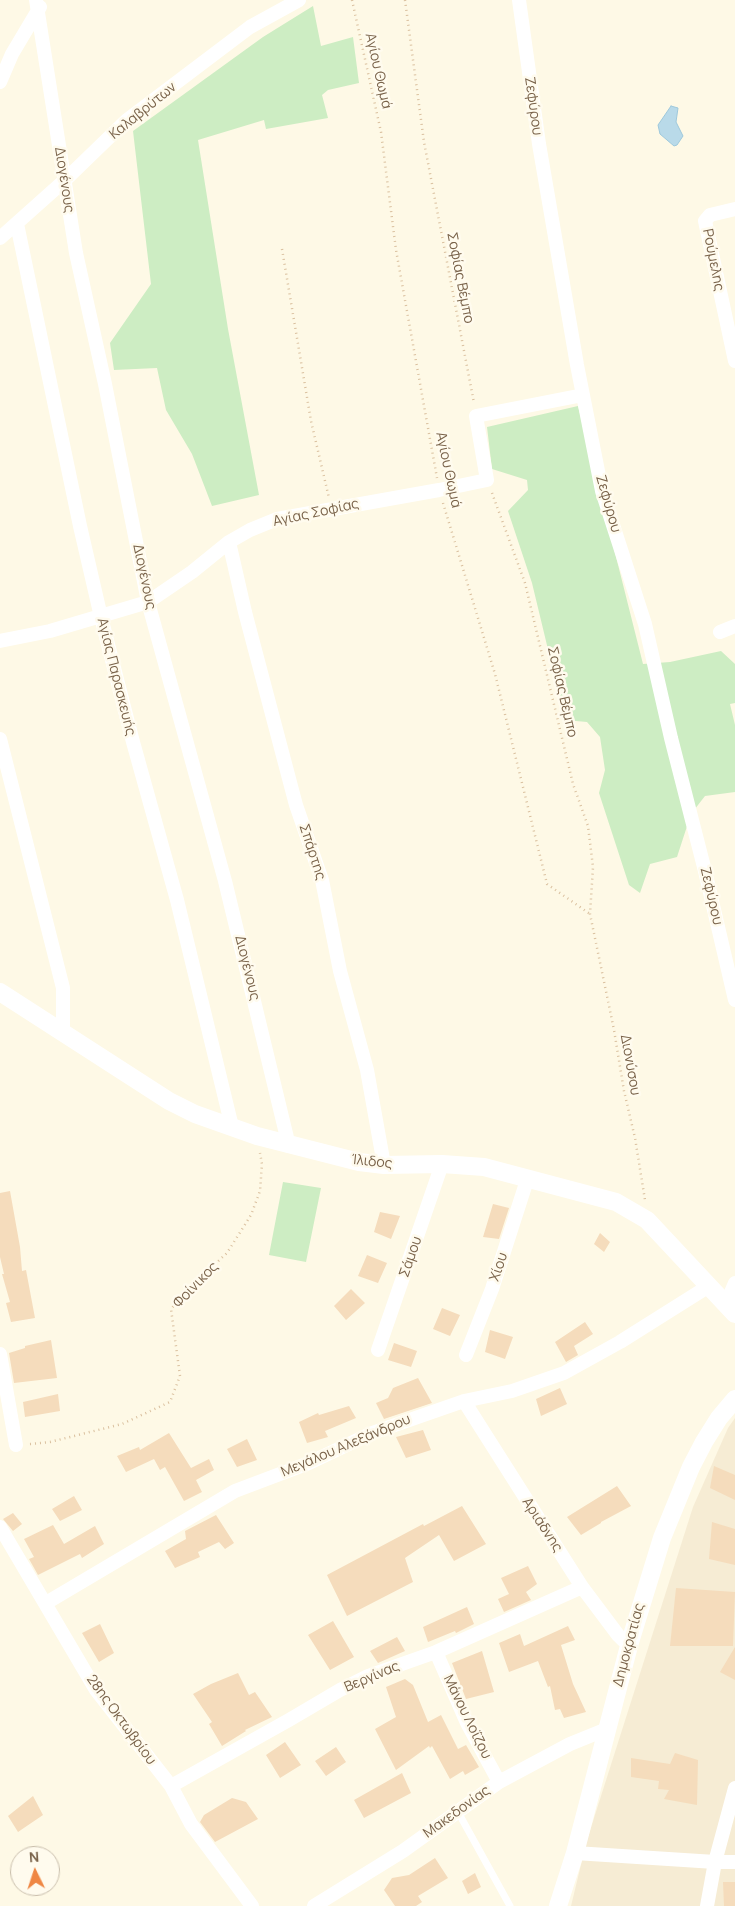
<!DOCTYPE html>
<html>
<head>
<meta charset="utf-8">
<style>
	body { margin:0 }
	#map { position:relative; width:735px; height:1906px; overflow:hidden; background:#fef9e6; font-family:Manrope,sans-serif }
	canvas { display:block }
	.north { position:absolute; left:10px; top:1846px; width:50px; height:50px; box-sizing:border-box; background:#fffbee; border:1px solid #c9beac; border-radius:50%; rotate:356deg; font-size:14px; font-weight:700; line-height:20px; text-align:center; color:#796249 }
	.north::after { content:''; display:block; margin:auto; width:18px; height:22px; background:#ef8744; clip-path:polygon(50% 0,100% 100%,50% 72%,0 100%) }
</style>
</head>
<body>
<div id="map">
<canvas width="735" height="1906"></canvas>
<div class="north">N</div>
</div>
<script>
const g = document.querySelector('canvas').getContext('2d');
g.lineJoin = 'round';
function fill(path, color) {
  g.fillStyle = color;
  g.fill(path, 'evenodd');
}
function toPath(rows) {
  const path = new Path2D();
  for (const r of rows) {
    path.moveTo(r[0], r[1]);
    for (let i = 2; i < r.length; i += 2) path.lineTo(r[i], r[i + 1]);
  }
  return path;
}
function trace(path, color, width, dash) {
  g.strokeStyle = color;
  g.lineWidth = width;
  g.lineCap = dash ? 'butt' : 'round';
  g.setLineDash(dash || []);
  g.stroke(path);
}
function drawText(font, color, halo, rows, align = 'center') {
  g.font = font + ' Manrope,sans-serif';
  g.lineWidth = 5;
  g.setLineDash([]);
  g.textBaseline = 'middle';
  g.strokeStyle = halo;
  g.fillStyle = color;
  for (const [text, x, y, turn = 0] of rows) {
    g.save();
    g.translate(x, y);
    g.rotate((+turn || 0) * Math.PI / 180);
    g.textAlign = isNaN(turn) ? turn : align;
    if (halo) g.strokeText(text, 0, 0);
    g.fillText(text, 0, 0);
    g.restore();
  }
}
fill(toPath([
	[735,1418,735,1906,571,1906,587,1840,693,1507,728,1428]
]), '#f6ecd4');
fill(toPath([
	[313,6,321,46,353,37,359,83,328,90,322,95,328,118,266,129,264,120,198,140,228,329,259,495,212,506,192,454,166,410,157,368,114,370,110,343,151,284,133,131,263,37],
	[578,406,643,664,670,662,721,651,735,664,735,703,730,704,735,725,735,792,705,796,691,814,677,857,650,864,640,893,629,885,599,793,605,770,600,737,587,722,565,720,532,583,508,511,528,490,527,480,492,469,487,427],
	[283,1182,321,1188,306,1262,269,1255]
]), '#cdedc3');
const water = toPath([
	[671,106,678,108,676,122,683,136,677,145,674,146,660,134,658,125,671,106]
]);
fill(water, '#b9dae9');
trace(water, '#9ec8db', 1);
fill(toPath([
	[10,1191,20,1247,22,1271,26,1270,35,1318,11,1322,6,1303,10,1302,2,1274,4,1274,0,1257,0,1193],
	[493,1204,509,1208,499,1239,483,1237],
	[380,1212,400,1216,391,1239,374,1232],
	[600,1233,610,1242,604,1252,594,1244],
	[367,1255,387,1263,378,1283,358,1276],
	[351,1289,365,1303,346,1320,334,1306],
	[442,1308,460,1315,450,1336,433,1329],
	[585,1322,593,1334,574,1346,578,1355,566,1362,555,1342],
	[490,1330,513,1337,505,1359,485,1352],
	[51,1340,57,1378,14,1383,9,1353,25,1348,25,1346],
	[394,1343,417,1351,411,1367,388,1360],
	[418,1378,432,1403,384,1419,376,1403,388,1398,393,1388],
	[560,1388,567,1404,541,1416,536,1399],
	[58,1394,60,1411,25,1417,23,1402],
	[349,1406,356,1418,325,1431,328,1437,307,1443,299,1422,318,1413,319,1415],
	[423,1430,431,1450,406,1458,396,1437],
	[169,1433,191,1468,209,1459,214,1470,196,1480,202,1492,184,1501,165,1467,160,1470,154,1459,126,1472,117,1456,139,1447,140,1450],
	[247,1439,257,1460,237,1467,227,1449],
	[714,1466,735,1475,735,1500,710,1488],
	[617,1486,631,1506,601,1522,601,1523,581,1535,567,1517],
	[74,1496,82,1510,60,1521,52,1509],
	[462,1506,486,1544,454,1561,439,1535,405,1558,413,1582,347,1616,327,1575,423,1524,424,1526],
	[13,1513,22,1524,13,1531,3,1519],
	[216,1515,234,1543,225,1549,219,1542,198,1552,200,1557,175,1568,165,1551,186,1539,185,1531],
	[712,1522,735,1529,735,1565,709,1559],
	[53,1525,64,1544,95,1526,104,1544,82,1558,80,1554,38,1575,29,1559,34,1557,24,1539],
	[528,1566,537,1584,526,1592,531,1600,504,1612,498,1599,509,1594,501,1578],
	[676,1588,735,1592,733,1646,670,1646],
	[467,1607,474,1624,456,1633,455,1631,428,1642,423,1627],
	[333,1621,354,1657,330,1670,308,1635],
	[100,1624,114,1653,99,1662,82,1633],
	[568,1626,575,1640,561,1645,573,1684,586,1712,564,1718,560,1709,555,1710,550,1686,548,1687,538,1661,509,1672,499,1643,520,1634,524,1646],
	[397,1637,405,1651,378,1663,370,1651],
	[735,1647,735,1680,720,1672],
	[482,1651,494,1692,466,1699,452,1663],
	[238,1673,249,1695,255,1692,272,1717,245,1730,246,1731,222,1746,209,1724,212,1722,193,1694,211,1684],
	[405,1679,413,1685,428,1722,441,1715,458,1749,466,1745,479,1767,465,1775,463,1771,450,1779,432,1746,430,1748,429,1746,396,1770,375,1729,396,1717,386,1687],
	[285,1742,301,1765,280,1778,266,1755],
	[336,1747,346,1762,326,1776,315,1761],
	[675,1753,698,1760,697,1805,664,1799,669,1790,658,1789,659,1781,631,1777,631,1758,670,1764],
	[402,1773,411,1793,364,1818,354,1800],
	[33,1796,43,1815,18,1832,8,1816],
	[232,1798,246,1802,258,1819,215,1842,200,1822,204,1815],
	[435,1858,448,1878,418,1896,422,1902,416,1906,395,1906,384,1890,392,1878,409,1875],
	[475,1873,481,1887,468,1894,462,1881],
	[723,1882,735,1882,735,1906,724,1906]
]), '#f5dcbc');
trace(toPath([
	[352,0,381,132,396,250,437,478],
	[405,0,424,142,474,403],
	[282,249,311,421,329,498],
	[492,493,525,583,573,784,588,826,593,867,590,914,614,1030,624,1091,635,1138,645,1200],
	[443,503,495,674,547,884,590,914],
	[30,1444,50,1442,122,1424,170,1402,180,1376,171,1309,186,1291,227,1253,251,1215,260,1191,262,1164,260,1153]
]), '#dac09f', 2.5, [1, 4]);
trace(toPath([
	[458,1812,510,1906]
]), '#fff', 7);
trace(toPath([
	[36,0,76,253,105,384,148,602,225,881,289,1146],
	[519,0,539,144,577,365,602,491,645,624,671,738,705,871,735,1000],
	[0,82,12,54,40,7],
	[735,209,710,215,705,221,735,361],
	[17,224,80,526,101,617,133,742,177,900,232,1127],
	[0,238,64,181,127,120,250,27,299,0],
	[229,542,245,612,296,805,322,880,340,971,367,1070,384,1165],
	[720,632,735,626],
	[0,641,50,631,148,602,192,572,229,542,250,530,277,519,439,490,487,480,476,416,583,395],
	[0,739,63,988,63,1033],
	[726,1304,735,1283],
	[378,1350,442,1164],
	[0,1354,16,1445],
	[466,1355,492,1289,528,1177],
	[464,1401,582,1587,618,1635,623,1640,630,1642],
	[0,1527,96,1690,171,1786,191,1824,252,1906],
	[46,1603,235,1491,309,1463,372,1433,464,1401,512,1391,564,1373,620,1342,709,1286],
	[436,1652,467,1723,499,1782],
	[171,1786,289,1720,340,1690,368,1676,436,1652,582,1587],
	[575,1853,715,1862,735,1862],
	[314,1906,403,1851,499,1782,570,1744,607,1729],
	[707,1906,715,1862,735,1788]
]), '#fff', 14);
trace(toPath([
	[0,992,169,1101,195,1114,257,1136,359,1162,384,1165,442,1164,484,1167,616,1202,647,1220,735,1314],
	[558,1906,575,1853,630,1642,662,1538,691,1467,704,1442,719,1418,735,1399]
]), '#fff', 18);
drawText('14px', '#796249', '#fffbee', [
	["Αγίου Θωμά",378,71,77],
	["Ζεφύρου",533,106,82],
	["Καλαβρύτων",143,111,-39],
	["Διογένους",64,180,81],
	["Ρούμελης",713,260,79],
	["Σοφίας Βέμπο",460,278,79],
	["Αγίου Θωμά",448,470,78],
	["Ζεφύρου",608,504,74],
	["Αγίας Σοφίας",316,513,-12],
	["Διογένους",144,577,78],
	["Αγίας Παρασκευής",116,677,76],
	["Σοφίας Βέμπο",562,692,77],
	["Σπάρτης",312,852,72],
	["Ζεφύρου",711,896,77],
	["Διογένους",247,968,76],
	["Διονύσου",630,1065,80],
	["Ίλιδος",372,1162,6],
	["Σάμου",411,1257,-71],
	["Χίου",499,1267,-71],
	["Φοίνικος",196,1285,-46],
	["Μεγάλου Αλεξάνδρου",346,1446,-23],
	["Αριάδνης",542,1525,57],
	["Δημοκρατίας",629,1645,-75],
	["Βεργίνας",372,1677,-23],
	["Μάνου Λοΐζου",467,1717,64],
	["28ης Οκτωβρίου",121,1720,54],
	["Μακεδονίας",457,1812,-36]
]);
</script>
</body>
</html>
